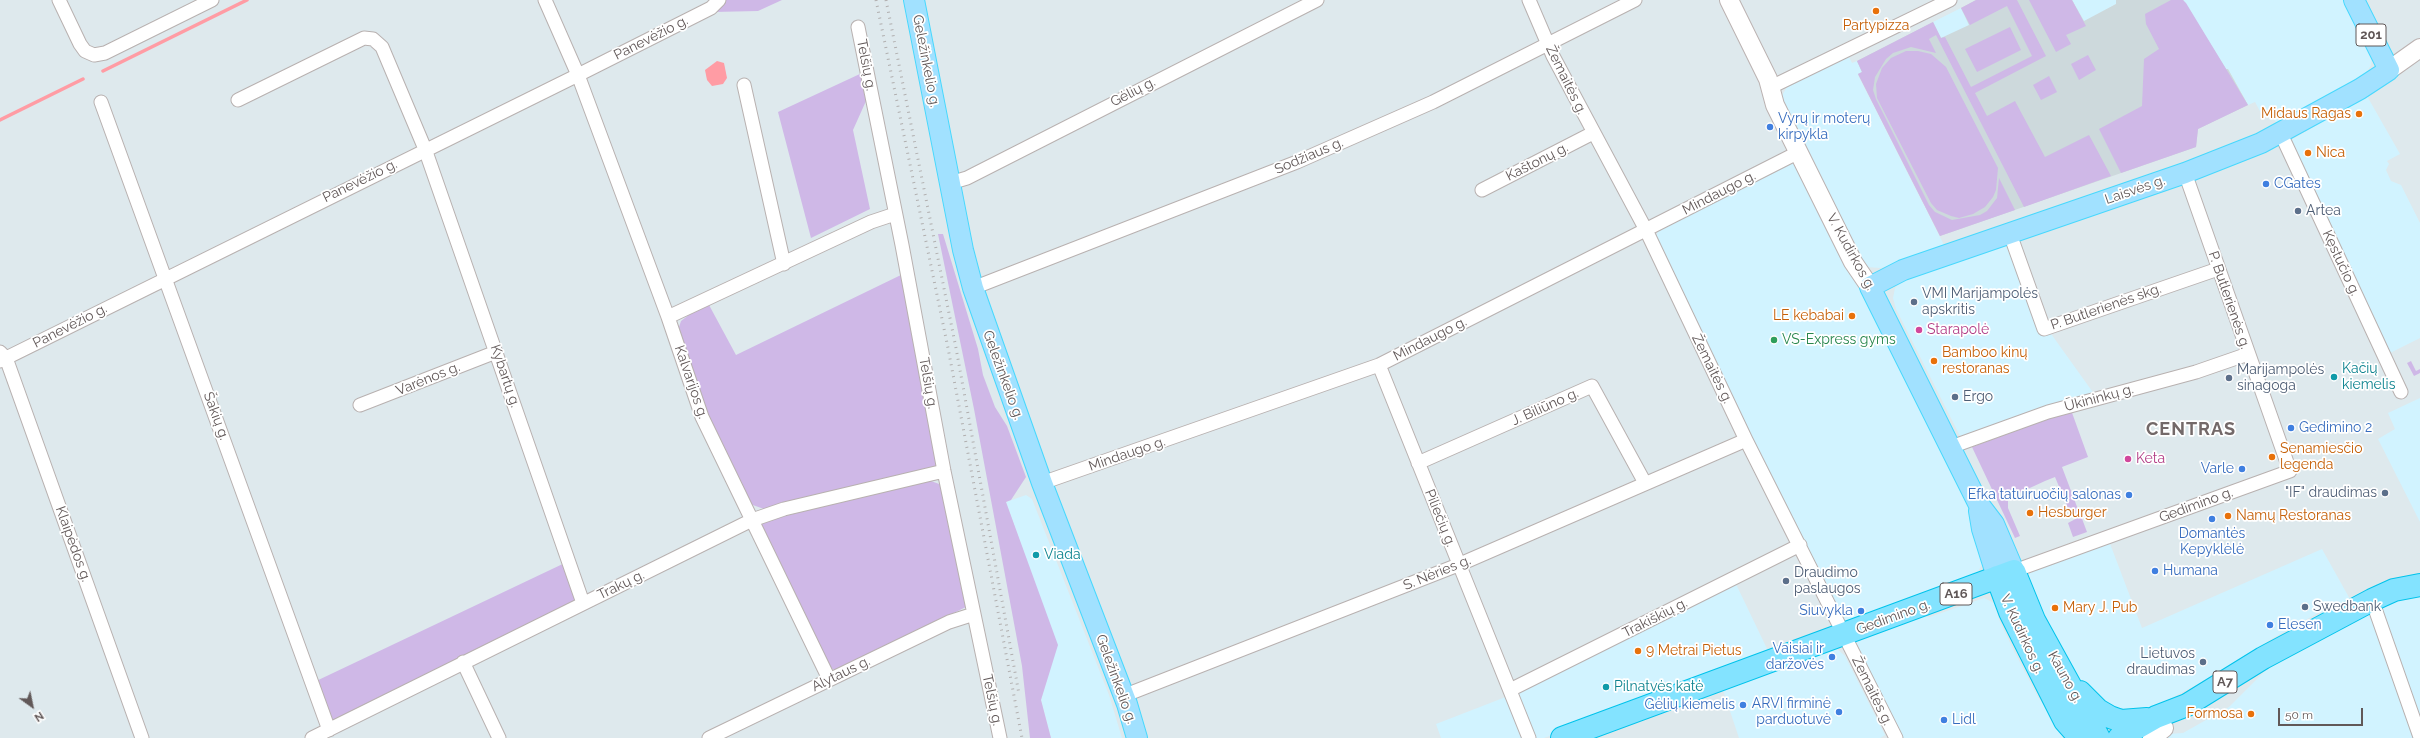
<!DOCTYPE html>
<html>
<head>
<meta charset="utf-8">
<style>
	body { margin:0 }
	#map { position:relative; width:2420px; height:738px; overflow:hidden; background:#dee9ed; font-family:Raleway,sans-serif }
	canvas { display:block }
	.north { position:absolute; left:12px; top:686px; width:40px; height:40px; -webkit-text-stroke:3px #fff; paint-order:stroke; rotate:147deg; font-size:11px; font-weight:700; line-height:16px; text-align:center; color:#615858 }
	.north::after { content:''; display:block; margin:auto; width:14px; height:18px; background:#615858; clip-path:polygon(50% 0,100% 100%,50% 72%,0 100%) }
	.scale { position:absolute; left:2278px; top:708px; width:85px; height:18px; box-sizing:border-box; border:2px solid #615858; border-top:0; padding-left:5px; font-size:12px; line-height:14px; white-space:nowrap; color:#615858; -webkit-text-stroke:3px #fff; paint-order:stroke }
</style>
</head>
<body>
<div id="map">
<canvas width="2420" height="738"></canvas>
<div class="north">N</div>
<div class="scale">50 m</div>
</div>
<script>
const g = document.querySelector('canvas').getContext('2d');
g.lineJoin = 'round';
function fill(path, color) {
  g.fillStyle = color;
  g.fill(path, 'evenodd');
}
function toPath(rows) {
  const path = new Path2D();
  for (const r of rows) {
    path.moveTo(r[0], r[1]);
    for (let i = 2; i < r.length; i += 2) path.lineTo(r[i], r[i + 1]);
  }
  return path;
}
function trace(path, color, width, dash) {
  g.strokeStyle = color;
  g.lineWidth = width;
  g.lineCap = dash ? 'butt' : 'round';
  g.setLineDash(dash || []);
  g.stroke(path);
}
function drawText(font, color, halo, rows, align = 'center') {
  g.font = font + ' Raleway,sans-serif';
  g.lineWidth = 3.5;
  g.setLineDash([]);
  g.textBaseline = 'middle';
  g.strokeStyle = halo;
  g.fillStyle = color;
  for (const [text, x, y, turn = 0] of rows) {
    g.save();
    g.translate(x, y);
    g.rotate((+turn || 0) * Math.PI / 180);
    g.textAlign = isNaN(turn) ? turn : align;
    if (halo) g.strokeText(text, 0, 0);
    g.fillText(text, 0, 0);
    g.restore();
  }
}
fill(toPath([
	[2072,0,2116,0,2116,4,2084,22],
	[2183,0,2348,0,2373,52,2371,65,2364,77,2277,124,2269,111,2261,113,2255,102,2248,105,2228,69,2226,70],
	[1961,8,1970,25,1941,39,1933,22],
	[1849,57,1852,63,1857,61,1862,72,1858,75,1945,247,1881,268,1866,267,1858,258,1780,99,1787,87],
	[2367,96,2400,154,2387,161,2389,164,2386,170,2391,181,2401,185,2420,223,2420,338,2384,356,2286,143],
	[1795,161,1929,426,1972,515,1984,560,1977,574,1849,624,1843,621,1803,541,1721,375,1656,238,1658,231],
	[2014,239,2049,331,2097,398,1962,440,1896,309,1893,298,1895,288,1906,277],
	[2420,398,2420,522,2378,439,2395,429,2388,413],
	[1026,495,1032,499,1109,695,1122,738,1051,738,1041,700,1057,645,1006,502],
	[2109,541,2142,628,2322,549,2351,601,2329,612,2318,613,2268,641,2259,650,2207,679,2136,717,2126,717,2080,686,2021,573],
	[1735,582,1771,657,1544,738,1441,738,1436,724,1516,693],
	[2420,595,2420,738,2162,738,2168,734,2183,733,2229,707,2274,662,2385,605],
	[1984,598,1994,603,2000,622,2014,651,2038,697,2051,715,2064,738,1902,738,1856,642,1860,637,1919,617,1930,617],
	[1836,648,1845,656,1885,735,1880,738,1739,738,1722,687]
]), '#d1f3ff');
fill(toPath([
	[1976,0,2072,0,2084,21,2116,4,2116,0,2183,0,2226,69,2228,69,2248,105,2198,129,2196,147,1940,236,1858,74,1862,72,1857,61,1933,22,1941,38,1969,25,1961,8]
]), '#cdd9dc');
fill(toPath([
	[724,0,782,0,758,11,713,12],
	[1976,0,2017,0,2046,56,1975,93,1987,116,2015,101,2045,157,2089,135,2111,176,2024,207,1936,35,1929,39,1936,53,1911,47,1893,53,1886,59,1875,77,1873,90,1876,99,1929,205,1935,212,1952,220,1980,215,1987,211,1997,198,1999,178,2015,210,1940,236,1858,74,1862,72,1857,61,1933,22,1941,38,1945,37,1971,87,2032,56,2007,6,1970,25,1961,8],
	[2029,0,2072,0,2086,26,2066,35,2071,44,2056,52],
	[2171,0,2183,0,2186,3,2248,105,2198,129,2196,147,2121,173,2099,129,2142,106,2144,59,2159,49,2146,24,2145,14],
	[2010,27,2021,50,1977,72,1965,49],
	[1906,51,1918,51,1931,54,1946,67,1998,168,1996,190,1993,197,1985,207,1973,214,1959,218,1951,216,1937,210,1931,203,1877,98,1876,84,1882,68,1891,58],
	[2088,55,2096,70,2079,80,2071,64],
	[862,73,866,101,853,130,870,209,811,238,778,112],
	[2049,76,2057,92,2041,100,2033,85],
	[938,234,943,234,978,349,983,375,995,407,1007,426,1026,477,1011,500,1006,502,1058,645,1041,700,1051,738,1030,738,1022,666,974,409],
	[903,274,937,465,934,468,764,509,750,504,707,418,678,330,681,321,690,314,709,305,736,355],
	[2411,361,2416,371,2420,369,2420,373,2414,376,2407,363],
	[2071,410,2088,457,2062,467,2079,512,2071,515,2055,477,2045,481,2008,498,2008,508,2020,536,2015,538,1972,447],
	[928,480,942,485,968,606,841,668,835,670,830,668,762,527,761,522],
	[2081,516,2087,532,2073,537,2068,523],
	[569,561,583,603,329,730,312,683]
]), '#cfb8e7');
fill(toPath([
	[717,61,724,63,727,78,723,84,712,86,707,80,705,70]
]), '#ff9ca4');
trace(toPath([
	[103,71,247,0],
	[0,120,83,79]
]), '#ff9ca4', 3.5);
const street = toPath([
	[59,0,80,44,85,51,94,55,105,53,212,0],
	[545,0,578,75,668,317,702,417,829,679],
	[1529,0,1553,56,1646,230,1746,440,1896,738],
	[858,27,902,245,944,471,1000,738],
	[744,85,784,264],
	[1771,87,1950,0],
	[238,100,364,38,373,39,382,47,425,149,583,603],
	[101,102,329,730],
	[2281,134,2401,392],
	[950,183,967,178,1317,0],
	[1482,190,1593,133],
	[2010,234,2044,329,2218,269],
	[973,288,1297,162,1433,102,1635,0],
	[668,317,871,222,895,214],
	[0,352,6,358,142,738],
	[0,361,578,75,711,8,719,0],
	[1379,365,1529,738],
	[360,405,496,352],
	[1951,447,2048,412,2196,372,2248,354],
	[1418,463,1592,386,1645,483],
	[1042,483,1379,365,1799,152],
	[2014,571,2290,471,2185,173],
	[2372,600,2420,737],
	[463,662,499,738],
	[1510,690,1800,545],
	[1123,696,1458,565,1746,440],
	[312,738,752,520,784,509,944,471],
	[709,738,949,622,974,614]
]);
const secondary = toPath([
	[1729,0,1768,79,1775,105,1853,262,1870,287],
	[2389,70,2420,48],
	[2152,738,2164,728]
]);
const primary = toPath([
	[914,0,963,250,973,288,1042,483,1127,704,1137,738],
	[1979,511,1982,529,1997,577],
	[2014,571,1994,524,1978,503,1870,287,1903,270,2185,173,2261,143,2360,89,2389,70,2354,0]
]);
const highway = toPath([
	[1997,577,2010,612,2065,721,2080,738],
	[2080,692,2098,710,2110,717,2121,721,2147,719],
	[1562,738,2014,571,2034,620,2099,738],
	[2119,738,2156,717,2187,705,2263,658,2372,600,2394,590,2420,585]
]);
trace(street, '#b8b1b0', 15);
trace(secondary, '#bbb2b1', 20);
trace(primary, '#47d8fd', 22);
trace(highway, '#00c3eb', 24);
trace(street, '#fff', 13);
trace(secondary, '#fff', 18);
trace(primary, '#a1e1ff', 20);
trace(highway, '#83e3ff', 22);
trace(toPath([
	[876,0,948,348,1022,738],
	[886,0,956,348,1019,694]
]), '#b1afaf', 3, [1, 5]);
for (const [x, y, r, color] of [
	[1876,11,4,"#e8710a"],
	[2359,114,4,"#e8710a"],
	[1770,127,4,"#3f7fe0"],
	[2308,153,4,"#e8710a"],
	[2266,184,4,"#3f7fe0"],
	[2298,211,4,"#5c6f8a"],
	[1914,302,4,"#5c6f8a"],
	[1852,316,4,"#e8710a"],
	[1919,330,4,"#d1479c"],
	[1774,340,4,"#2e9e5b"],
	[1934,361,4,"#e8710a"],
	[2334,377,4,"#0f9aa8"],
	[2229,378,4,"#5c6f8a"],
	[1955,397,4,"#5c6f8a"],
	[2291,428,4,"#3f7fe0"],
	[2272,457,4,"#e8710a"],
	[2128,459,4,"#d1479c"],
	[2242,469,4,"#3f7fe0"],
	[2385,493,4,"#5c6f8a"],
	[2129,495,4,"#3f7fe0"],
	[2030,513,4,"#e8710a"],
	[2228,516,4,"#e8710a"],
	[2212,519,4,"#3f7fe0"],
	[1036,555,4,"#0f9aa8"],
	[2155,571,4,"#3f7fe0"],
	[1786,581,4,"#5c6f8a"],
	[2305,607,4,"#5c6f8a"],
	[2055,608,4,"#e8710a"],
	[1861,611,4,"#3f7fe0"],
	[2270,625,4,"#3f7fe0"],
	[1638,651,4,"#e8710a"],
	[1832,657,4,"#3f7fe0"],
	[2203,662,4,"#5c6f8a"],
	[1606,687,4,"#0f9aa8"],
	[1743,705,4,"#3f7fe0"],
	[1839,712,4,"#3f7fe0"],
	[2251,714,4,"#e8710a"],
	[1944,720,4,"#3f7fe0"]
]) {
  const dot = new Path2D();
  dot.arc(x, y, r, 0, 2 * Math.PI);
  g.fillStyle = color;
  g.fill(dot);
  trace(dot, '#fff', 1.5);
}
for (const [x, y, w] of [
	[2371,35,30],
	[1956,594,32],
	[2225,682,24]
]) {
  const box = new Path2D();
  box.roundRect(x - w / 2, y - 11, w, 22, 3);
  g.fillStyle = '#fff';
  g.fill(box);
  trace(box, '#615858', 1);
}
drawText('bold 13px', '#615858', null, [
	["201",2371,35],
	["A16",1956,594],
	["A7",2225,682]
]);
drawText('14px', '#c56008', '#fff', [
	["Partypizza",1876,26,"center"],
	["Midaus Ragas",2351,114,"right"],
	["Nica",2316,153],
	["LE kebabai",1844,316,"right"],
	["Bamboo kinų",1942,353],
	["restoranas",1942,369],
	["Senamiesčio",2280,449],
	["legenda",2280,465],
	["Hesburger",2038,513],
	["Namų Restoranas",2236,516],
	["Mary J. Pub",2063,608],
	["9 Metrai Pietus",1646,651],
	["Formosa",2243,714,"right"]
], 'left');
drawText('14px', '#615858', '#fff', [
	["Panevėžio g.",651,38,-27],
	["Geležinkelio g.",926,61,79],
	["Telšių g.",866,65,79],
	["Žemaitės g.",1566,80,64],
	["Gėlių g.",1133,92,-27],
	["Sodžiaus g.",1309,156,-23],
	["Kaštonų g.",1537,162,-27],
	["Panevėžio g.",360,181,-26],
	["Laisvės g.",2135,190,-19],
	["Mindaugo g.",1719,193,-27],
	["V. Kudirkos g.",1851,252,61],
	["Kęstučio g.",2341,263,65],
	["P. Butlerienės g.",2229,300,71],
	["P. Butlerienės skg.",2106,307,-19],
	["Panevėžio g.",70,326,-27],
	["Mindaugo g.",1430,339,-27],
	["Žemaitės g.",1712,369,64],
	["Geležinkelio g.",1003,375,70],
	["Kybartų g.",505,376,71],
	["Varėnos g.",428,379,-22],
	["Kalvarijos g.",691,382,71],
	["Telšių g.",928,383,80],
	["Ūkininkų g.",2099,398,-15],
	["J. Biliūno g.",1545,407,-24],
	["Šakių g.",216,416,70],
	["Mindaugo g.",1127,454,-19],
	["Gedimino g.",2196,505,-20],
	["Piliečių g.",1440,518,68],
	["Klaipėdos g.",73,544,70],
	["S. Nėries g.",1437,573,-22],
	["Trakų g.",621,585,-26],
	["Gedimino g.",1893,617,-20],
	["Trakiškių g.",1655,618,-27],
	["V. Kudirkos g.",2022,634,65],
	["Alytaus g.",841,674,-26],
	["Kauno g.",2065,677,61],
	["Geležinkelio g.",1116,679,70],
	["Žemaitės g.",1872,691,64],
	["Telšių g.",992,700,78]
]);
drawText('14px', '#366cbe', '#fff', [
	["Vyrų ir moterų",1778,119],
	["kirpykla",1778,135],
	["CGates",2274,184],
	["Gedimino 2",2299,428],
	["Varle",2234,469,"right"],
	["Efka tatuiruočių salonas",2121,495,"right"],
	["Domantės",2212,534,"center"],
	["Kepyklėlė",2212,550,"center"],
	["Humana",2163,571],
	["Siuvykla",1853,611,"right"],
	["Elesen",2278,625],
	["Vaisiai ir",1824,649,"right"],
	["daržovės",1824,665,"right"],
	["ARVI firminė",1831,704,"right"],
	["parduotuvė",1831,720,"right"],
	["Gėlių kiemelis",1735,705,"right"],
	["Lidl",1952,720]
], 'left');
drawText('14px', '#4e5e75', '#fff', [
	["Artea",2306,211],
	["VMI Marijampolės",1922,294],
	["apskritis",1922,310],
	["Marijampolės",2237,370],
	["sinagoga",2237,386],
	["Ergo",1963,397],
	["\"IF\" draudimas",2377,493,"right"],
	["Draudimo",1794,573],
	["paslaugos",1794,589],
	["Swedbank",2313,607],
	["Lietuvos",2195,654,"right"],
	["draudimas",2195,670,"right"]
], 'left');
drawText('14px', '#b23c85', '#fff', [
	["Starapolė",1927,330],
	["Keta",2136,459]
], 'left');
drawText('14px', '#27864d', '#fff', [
	["VS-Express gyms",1782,340]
], 'left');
drawText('14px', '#0d838f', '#fff', [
	["Kačių",2342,369],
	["kiemelis",2342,385],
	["Viada",1044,555],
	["Pilnatvės katė",1614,687]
], 'left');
g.letterSpacing = '1px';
drawText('bold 18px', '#736969', '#fff', [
	["CENTRAS",2191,430]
]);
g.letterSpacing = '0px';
</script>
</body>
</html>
